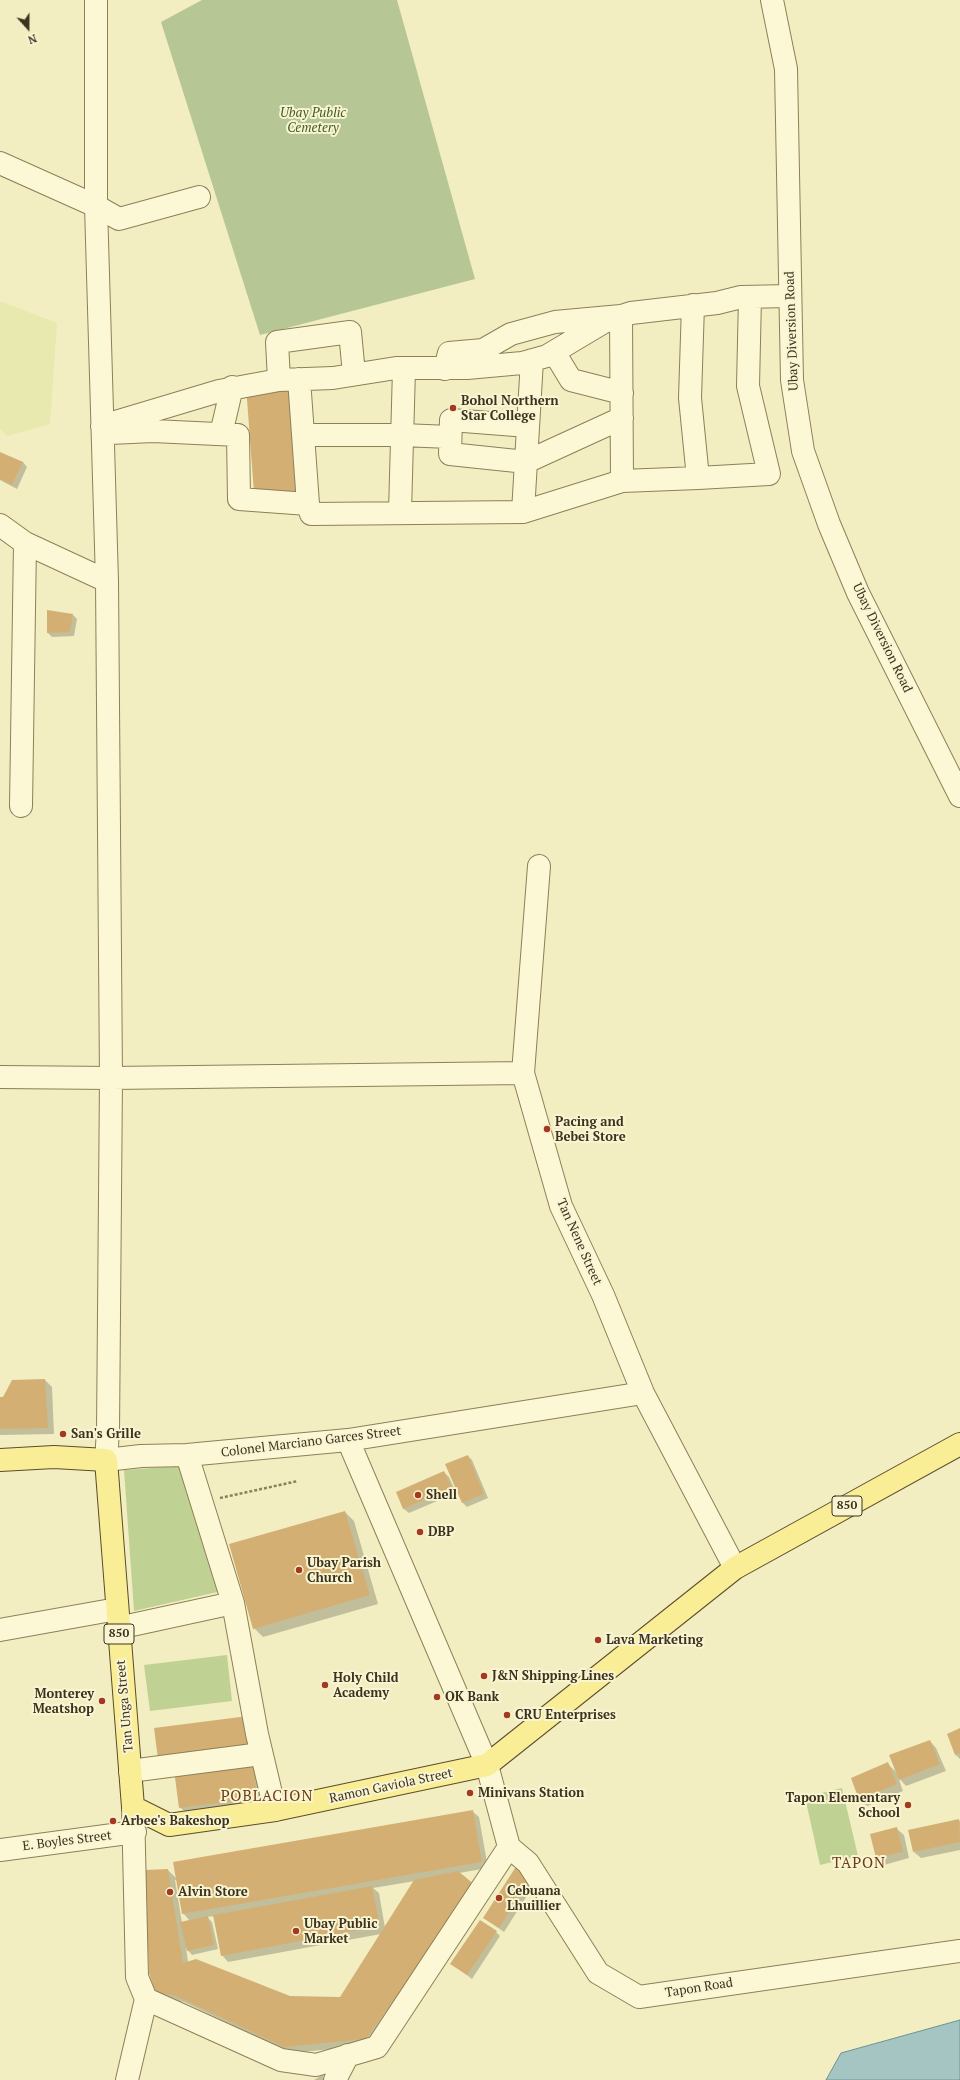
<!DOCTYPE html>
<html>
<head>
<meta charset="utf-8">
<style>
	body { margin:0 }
	#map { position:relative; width:960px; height:2080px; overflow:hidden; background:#f2eec2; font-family:"PT Serif",serif }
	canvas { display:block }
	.north { position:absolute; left:8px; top:8px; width:40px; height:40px; -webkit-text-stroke:3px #f9f5d2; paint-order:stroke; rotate:159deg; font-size:11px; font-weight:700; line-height:16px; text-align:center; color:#3d321d }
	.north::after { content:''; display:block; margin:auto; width:14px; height:18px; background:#3d321d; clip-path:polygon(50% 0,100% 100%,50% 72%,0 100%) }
</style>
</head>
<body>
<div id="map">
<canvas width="960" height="2080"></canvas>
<div class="north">N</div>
</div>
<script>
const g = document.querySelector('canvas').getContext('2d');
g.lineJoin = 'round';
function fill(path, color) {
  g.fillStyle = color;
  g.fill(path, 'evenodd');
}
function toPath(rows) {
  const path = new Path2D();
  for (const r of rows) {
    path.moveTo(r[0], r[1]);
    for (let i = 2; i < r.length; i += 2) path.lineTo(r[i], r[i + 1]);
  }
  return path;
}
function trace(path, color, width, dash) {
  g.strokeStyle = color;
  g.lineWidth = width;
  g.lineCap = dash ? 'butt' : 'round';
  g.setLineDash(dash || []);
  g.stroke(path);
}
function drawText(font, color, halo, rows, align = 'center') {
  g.font = font + ' "PT Serif",serif';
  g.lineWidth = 4;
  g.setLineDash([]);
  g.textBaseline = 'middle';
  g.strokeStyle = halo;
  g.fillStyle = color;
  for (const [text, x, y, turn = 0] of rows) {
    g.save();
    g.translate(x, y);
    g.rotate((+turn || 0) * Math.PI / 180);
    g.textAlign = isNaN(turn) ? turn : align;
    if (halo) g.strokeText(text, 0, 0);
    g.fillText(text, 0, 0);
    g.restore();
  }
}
fill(toPath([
	[0,301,57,323,50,424,7,436,0,429]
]), '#e7e9ae');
fill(toPath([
	[180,1466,222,1591,134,1611,124,1470],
	[227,1655,232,1701,150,1711,144,1665],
	[842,1788,858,1856,820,1865,805,1797]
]), '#bfd294');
fill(toPath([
	[202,0,397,0,475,279,260,335,161,22]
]), '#b6c694');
const water = toPath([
	[960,2020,960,2080,826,2080,841,2053,960,2020]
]);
fill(water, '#a5c5c2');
trace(water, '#6a9492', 1);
fill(toPath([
	[0,453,23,462,27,467,17,489,0,480],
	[48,611,73,615,77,619,74,636,52,637,48,633],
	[45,1380,52,1387,54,1434,0,1435,0,1398],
	[468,1456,472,1460,488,1498,467,1507,462,1502],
	[444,1472,449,1477,456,1493,409,1513,404,1509,398,1492],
	[345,1512,354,1521,378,1604,263,1637,254,1628],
	[960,1729,960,1759,955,1754],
	[930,1741,936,1748,946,1771,906,1786,898,1777,903,1791,867,1806,860,1799,888,1764,897,1773],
	[252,1761,264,1804,187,1814,180,1807],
	[472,1811,479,1817,488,1868,459,1873,474,1886,373,2045,291,2053,184,2002,163,1998,156,1991,168,1870,177,1879],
	[175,1880,177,1880,183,1913,190,1921,182,1923],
	[415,1881,385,1928,379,1893,373,1888],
	[215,1916,222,1955,228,1962,381,1934,340,1998,290,1997,188,1962,186,1948,192,1955,218,1949,212,1922,207,1917],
	[958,1820,960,1821,960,1850,921,1858,914,1852],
	[897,1829,904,1835,909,1858,884,1865,877,1858],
	[518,1866,537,1880,504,1932,484,1918],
	[496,1932,500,1936,472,1979,452,1964],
	[322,2075,325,2080,314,2080]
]), '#0003');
fill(toPath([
	[293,385,298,497,254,493,246,386],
	[0,452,23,462,12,485,0,479],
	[47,610,73,614,70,632,47,633],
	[45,1379,48,1428,0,1429,0,1397,3,1397,12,1380],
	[468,1455,484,1494,462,1503,445,1464],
	[444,1471,452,1488,403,1509,396,1492],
	[345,1511,370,1595,253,1629,229,1544],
	[248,1716,252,1747,158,1759,154,1728],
	[960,1728,960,1753,955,1755,947,1734],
	[930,1740,940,1764,899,1780,889,1755],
	[253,1759,257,1798,179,1808,174,1770],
	[888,1762,897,1784,859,1800,851,1778],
	[473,1810,482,1862,182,1914,173,1862],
	[959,1819,960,1842,913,1852,908,1830],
	[897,1827,903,1852,876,1858,870,1834],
	[517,1865,533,1875,499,1928,483,1918],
	[168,1869,183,1963,196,1959,290,1996,340,1997,414,1880,458,1871,475,1885,366,2039,284,2047,176,1996,155,1992,149,1973,145,1870],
	[372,1886,380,1926,221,1956,213,1915],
	[208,1916,214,1945,187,1951,180,1922],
	[480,1920,497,1931,467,1975,450,1964]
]), '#d4af74');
const minor = toPath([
	[96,0,96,206,107,581,111,1078,108,1431,106,1460,141,1456,187,1455,348,1440,643,1393],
	[772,0,786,69,792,380,803,451,829,524,858,593,960,796],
	[0,163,96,206,119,219,199,197],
	[554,352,571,380,622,393],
	[445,369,449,353,483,350,511,334,555,322,621,316,622,481,523,512],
	[279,380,277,342,350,332,354,374],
	[102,426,219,391,279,380,333,378,396,368,467,368,522,363,547,356,604,322,631,313,717,303,741,297,790,296],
	[528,426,451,420,450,454,526,462,622,418],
	[110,433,153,431,238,435,239,499,308,504,299,379],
	[221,434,232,387],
	[303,435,402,435,450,437],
	[698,478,769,474,748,386,750,297],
	[622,481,698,478,690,398,693,305],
	[308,504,311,514,523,512,532,360],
	[400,512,404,369],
	[0,525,25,543,107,581],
	[21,806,25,543],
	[539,866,523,1073,561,1206,603,1295,643,1393,735,1568],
	[0,1077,111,1078,523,1073],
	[187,1455,233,1603],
	[118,1628,233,1603,257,1734,275,1810],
	[0,1630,117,1609],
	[130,1771,261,1754],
	[133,1807,137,1977,146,1999,281,2060,316,2065,377,2047,509,1847,487,1765,348,1440],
	[509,1847,528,1863,598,1973,639,1997,960,1951],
	[0,1850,135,1832],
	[127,2080,146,1999],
	[335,2080,348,2055]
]);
const major = toPath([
	[0,1460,54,1457,106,1460,133,1807,169,1825,275,1810,487,1765,735,1568,960,1444]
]);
trace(minor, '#8e7f57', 24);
trace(major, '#5c4c2c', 24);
trace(toPath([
	[220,1498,298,1481]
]), '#8e7f57', 2.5, [3, 2]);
trace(minor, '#fcf8d6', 22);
trace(major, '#f9ee96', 22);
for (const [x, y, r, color] of [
	[453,408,4,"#a43920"],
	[547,1129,4,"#a43920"],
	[63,1434,4,"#a43920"],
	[418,1495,4,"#a43920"],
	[420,1532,4,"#a43920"],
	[299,1570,4,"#a43920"],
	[598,1640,4,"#a43920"],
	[484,1676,4,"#a43920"],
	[325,1685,4,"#a43920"],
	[437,1697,4,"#a43920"],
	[102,1701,4,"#a43920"],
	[507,1715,4,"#a43920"],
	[470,1793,4,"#a43920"],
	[908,1805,4,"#a43920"],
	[113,1821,4,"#a43920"],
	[170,1892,4,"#a43920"],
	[499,1898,4,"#a43920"],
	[296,1931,4,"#a43920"]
]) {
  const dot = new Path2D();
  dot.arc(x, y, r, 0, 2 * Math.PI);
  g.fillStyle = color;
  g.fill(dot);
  trace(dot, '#f9f5d2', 1.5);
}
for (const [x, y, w] of [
	[847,1506,30],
	[119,1634,30]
]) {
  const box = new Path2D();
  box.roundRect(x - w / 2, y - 10, w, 20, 3);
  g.fillStyle = '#f9f5d2';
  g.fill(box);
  trace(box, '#3d321d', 1);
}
drawText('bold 12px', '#3d321d', null, [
	["850",847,1506],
	["850",119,1634]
]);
drawText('italic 13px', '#415b21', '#f9f5d2', [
	["Ubay Public",313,113],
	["Cemetery",313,128]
]);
drawText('13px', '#3d321d', '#f9f5d2', [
	["Ubay Diversion Road",792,331,-92],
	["Ubay Diversion Road",882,638,64],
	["Tan Nene Street",579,1242,66],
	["Colonel Marciano Garces Street",311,1442,-7],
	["Tan Unga Street",125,1706,-95],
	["Ramon Gaviola Street",391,1786,-12],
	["E. Boyles Street",67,1841,-7],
	["Tapon Road",699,1988,-9]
]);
drawText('bold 13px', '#3d321d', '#f9f5d2', [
	["Bohol Northern",461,401],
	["Star College",461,416],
	["Pacing and",555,1122],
	["Bebei Store",555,1137],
	["San's Grille",71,1434],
	["Shell",426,1495],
	["DBP",428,1532],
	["Ubay Parish",307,1563],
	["Church",307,1578],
	["Lava Marketing",606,1640],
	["J&N Shipping Lines",492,1676],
	["Holy Child",333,1678],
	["Academy",333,1693],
	["Monterey",94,1694,"right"],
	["Meatshop",94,1709,"right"],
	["OK Bank",445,1697],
	["CRU Enterprises",515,1715],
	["Minivans Station",478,1793],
	["Tapon Elementary",900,1798,"right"],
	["School",900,1813,"right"],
	["Arbee's Bakeshop",121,1821],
	["Cebuana",507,1891],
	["Lhuillier",507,1906],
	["Alvin Store",178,1892],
	["Ubay Public",304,1924],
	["Market",304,1939]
], 'left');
g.letterSpacing = '1px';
drawText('15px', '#6e3b17', '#f9f5d2', [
	["POBLACION",267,1797],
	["TAPON",859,1864]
]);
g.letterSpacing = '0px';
</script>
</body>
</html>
